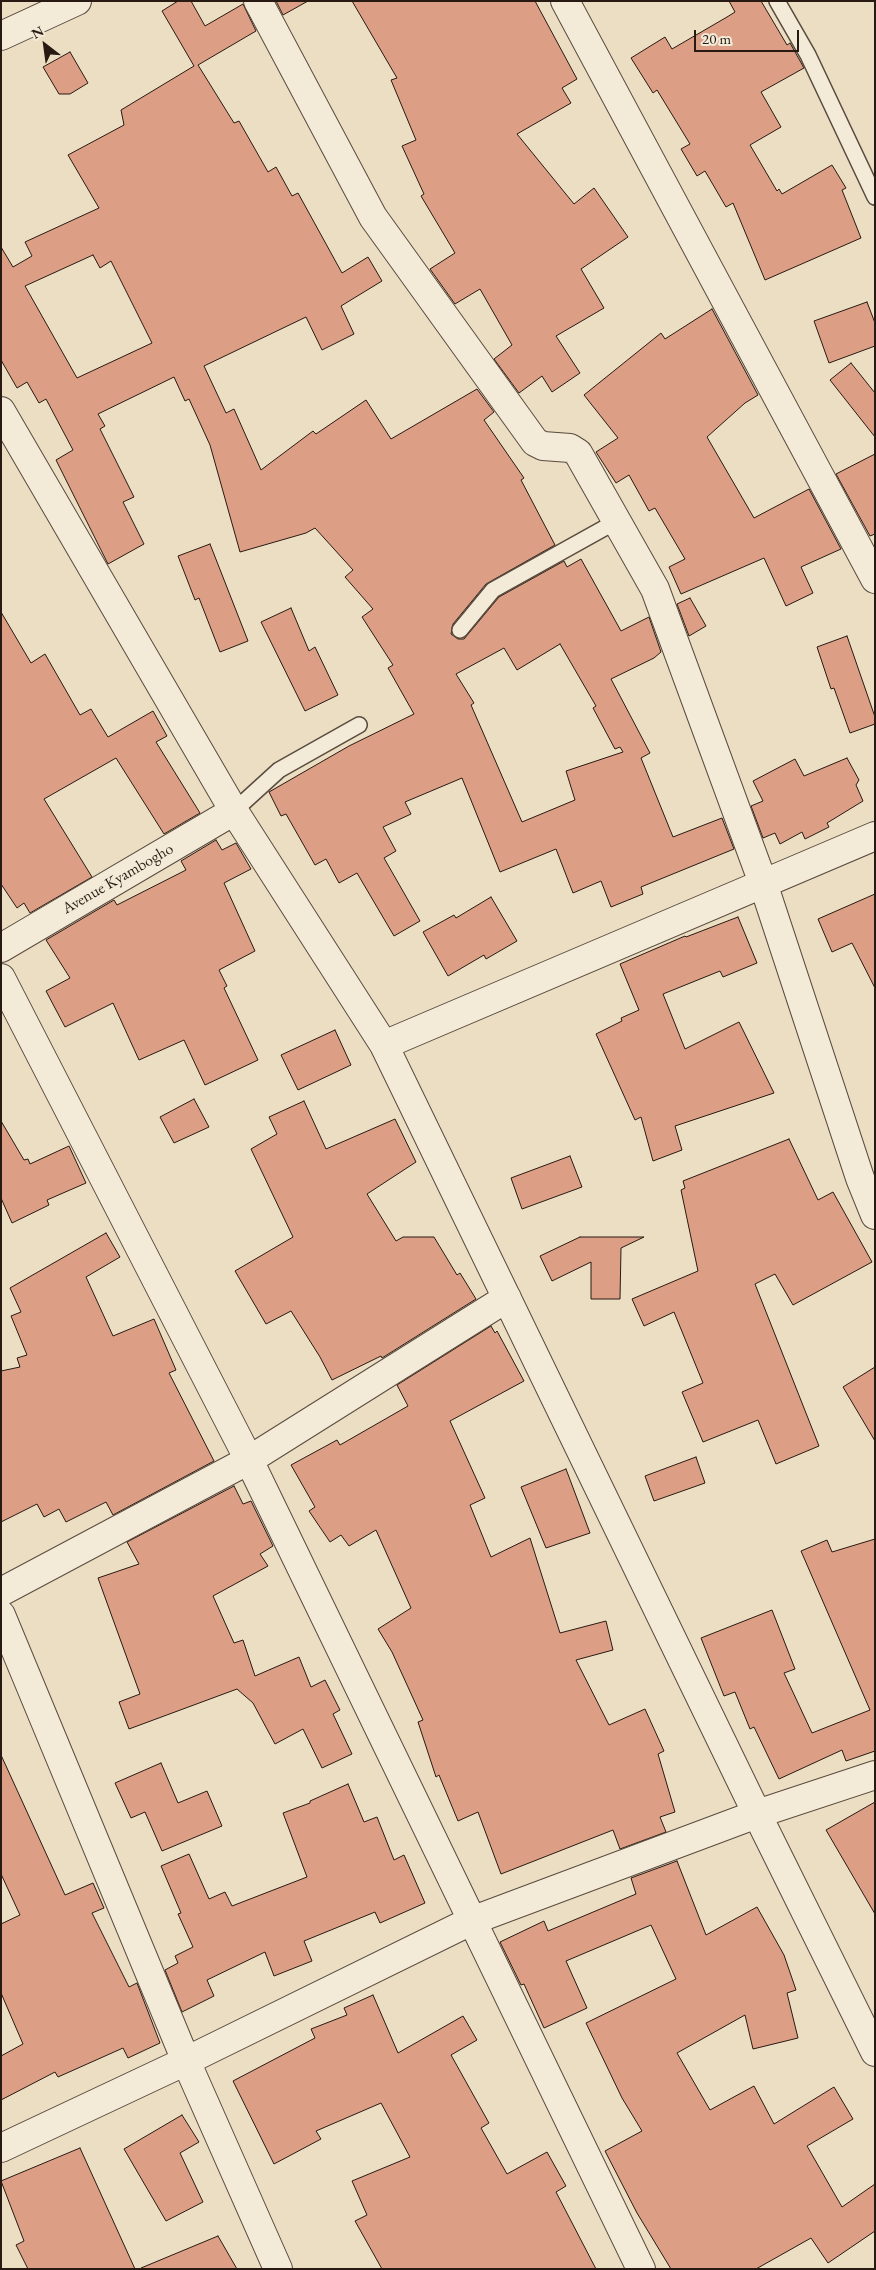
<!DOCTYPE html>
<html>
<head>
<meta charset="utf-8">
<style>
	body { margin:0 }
	#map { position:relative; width:876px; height:2270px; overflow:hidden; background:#ecdec3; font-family:"EB Garamond",serif }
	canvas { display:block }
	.frame { position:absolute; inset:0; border:2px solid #281a12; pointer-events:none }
	.north { position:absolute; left:20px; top:20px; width:50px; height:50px; -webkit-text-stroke:4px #f3ead8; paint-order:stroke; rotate:330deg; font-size:14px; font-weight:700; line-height:20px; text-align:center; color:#281a12 }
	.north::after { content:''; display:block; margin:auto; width:18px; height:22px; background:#281a12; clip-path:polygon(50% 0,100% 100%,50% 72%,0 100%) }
	.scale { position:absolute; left:694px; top:30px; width:105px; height:22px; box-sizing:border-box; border:2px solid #281a12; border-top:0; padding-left:6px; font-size:15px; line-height:18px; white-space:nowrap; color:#281a12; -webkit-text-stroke:4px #f3ead8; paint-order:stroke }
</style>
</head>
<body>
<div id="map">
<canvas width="876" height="2270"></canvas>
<div class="frame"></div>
<div class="north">N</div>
<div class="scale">20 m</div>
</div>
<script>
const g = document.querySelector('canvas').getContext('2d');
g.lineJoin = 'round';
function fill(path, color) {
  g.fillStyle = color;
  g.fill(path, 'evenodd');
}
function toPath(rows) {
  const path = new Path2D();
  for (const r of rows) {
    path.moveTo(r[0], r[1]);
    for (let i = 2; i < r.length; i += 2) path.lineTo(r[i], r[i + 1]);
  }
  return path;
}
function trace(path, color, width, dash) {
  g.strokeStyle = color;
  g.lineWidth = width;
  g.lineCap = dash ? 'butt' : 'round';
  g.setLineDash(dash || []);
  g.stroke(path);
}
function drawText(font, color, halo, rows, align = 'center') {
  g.font = font + ' "EB Garamond",serif';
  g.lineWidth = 4;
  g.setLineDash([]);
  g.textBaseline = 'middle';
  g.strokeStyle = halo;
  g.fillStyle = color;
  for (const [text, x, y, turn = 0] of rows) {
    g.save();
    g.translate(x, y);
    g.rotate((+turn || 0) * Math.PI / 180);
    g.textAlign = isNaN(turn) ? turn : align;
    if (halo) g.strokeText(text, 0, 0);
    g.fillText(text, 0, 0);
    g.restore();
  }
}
const building = toPath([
	[178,1,191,1,205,26,243,4,256,31,198,65,234,123,239,121,268,172,276,167,292,196,298,193,342,273,368,257,382,281,341,306,354,334,322,350,306,317,204,366,226,413,234,409,261,470,313,431,316,434,366,400,391,439,477,389,494,412,484,420,524,478,521,480,555,545,486,584,453,624,451,634,458,639,464,639,499,597,564,561,567,567,581,559,621,631,649,617,661,652,654,658,611,679,650,753,641,758,673,837,722,818,734,849,641,887,643,894,611,907,601,881,573,893,556,849,500,872,462,778,405,802,411,814,383,827,396,851,384,858,420,921,394,936,357,873,339,883,326,859,315,865,286,814,281,816,269,792,349,746,414,714,388,668,393,665,362,617,373,609,345,577,353,570,315,528,306,533,240,552,210,445,189,399,185,401,174,377,98,414,105,426,100,429,134,497,123,502,144,544,108,564,56,460,73,450,46,399,39,403,27,382,17,388,1,360,1,247,13,267,32,256,25,242,99,208,68,155,124,125,121,110,194,66,162,11,178,1],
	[93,255,100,268,111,261,152,343,77,378,25,286,93,255],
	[560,644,596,706,593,708,615,749,620,747,623,752,566,771,575,800,522,822,471,705,474,703,456,674,504,648,517,670,560,644],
	[276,1,308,1,283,15,276,1],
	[352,1,535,1,577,79,562,88,571,103,517,134,574,204,594,188,628,237,581,269,604,308,556,336,580,373,552,392,542,376,519,393,494,359,512,345,480,289,455,304,430,269,455,253,421,196,424,194,402,146,416,140,391,80,397,78,352,1],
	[729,1,761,1,787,45,790,43,804,68,761,92,781,127,750,145,777,191,779,189,782,194,832,165,846,188,842,190,861,238,765,280,733,203,726,207,705,171,697,176,681,149,690,144,657,90,653,93,631,58,665,37,672,49,727,17,735,12,729,1],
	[70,52,88,83,70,94,59,94,43,67,70,52],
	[867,302,875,323,875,346,829,363,814,321,867,302],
	[712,309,758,395,745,403,707,437,754,518,809,489,841,549,801,567,813,593,786,606,764,558,681,594,669,567,685,559,655,508,649,511,629,475,616,483,596,452,618,438,584,395,661,333,665,339,712,309],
	[851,363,875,393,875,437,830,380,851,363],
	[875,454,875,534,870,536,836,474,875,454],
	[210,544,248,641,220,652,199,598,195,600,178,556,210,544],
	[690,598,706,626,689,636,677,604,690,598],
	[291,608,309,651,315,647,338,695,305,711,261,622,291,608],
	[1,612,31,663,45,654,80,715,91,709,108,737,153,711,167,736,156,742,200,813,164,834,116,758,44,799,92,877,30,913,24,903,17,908,1,884,1,612],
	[847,636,875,717,875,724,850,733,834,688,831,689,817,647,847,636],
	[847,758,859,780,856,785,863,801,827,823,829,827,805,839,802,832,780,844,775,833,763,838,751,806,763,801,753,781,795,759,804,776,847,758],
	[216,840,222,850,236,843,251,869,224,883,255,951,219,970,227,986,224,988,258,1060,205,1085,184,1040,139,1060,113,1003,65,1027,46,991,70,978,46,940,114,900,117,905,186,870,181,861,216,840],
	[875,894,875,988,852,943,832,952,818,919,875,894],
	[491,897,517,941,486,959,484,955,448,976,423,932,454,915,456,918,491,897],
	[738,917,757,963,723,977,720,971,663,994,685,1049,739,1022,774,1093,675,1126,682,1150,653,1161,641,1117,635,1120,596,1034,622,1021,621,1018,639,1010,620,964,685,936,686,937,738,917],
	[335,1030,351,1065,298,1090,281,1055,335,1030],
	[194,1099,209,1127,174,1143,160,1117,194,1099],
	[304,1101,326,1149,395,1119,416,1162,367,1194,396,1241,403,1237,434,1237,457,1275,460,1273,476,1299,382,1358,381,1356,332,1380,320,1357,291,1311,266,1324,235,1271,293,1237,251,1149,277,1134,269,1117,304,1101],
	[1,1121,24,1160,28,1159,30,1164,69,1146,86,1183,47,1200,49,1205,12,1223,1,1198,1,1121],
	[789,1139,818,1200,833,1192,872,1262,793,1305,775,1274,755,1284,819,1446,776,1464,758,1420,703,1442,682,1392,703,1383,674,1312,644,1326,632,1299,698,1271,681,1190,685,1188,683,1181,789,1139],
	[570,1156,582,1187,522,1209,511,1178,570,1156],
	[106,1233,120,1257,86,1277,113,1336,154,1319,176,1370,169,1373,214,1461,113,1515,106,1502,66,1522,59,1509,44,1517,37,1504,1,1522,1,1371,20,1367,17,1358,27,1355,11,1316,21,1312,10,1288,106,1233],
	[580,1237,644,1237,621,1248,620,1299,591,1299,591,1262,552,1281,540,1256,580,1237],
	[491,1326,495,1333,497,1331,524,1381,450,1421,485,1498,470,1505,491,1557,530,1538,560,1633,606,1621,613,1650,576,1660,609,1725,645,1709,664,1751,658,1754,675,1812,660,1817,666,1832,620,1849,613,1830,501,1874,478,1812,458,1821,439,1775,436,1777,418,1722,423,1720,392,1652,378,1629,411,1608,376,1530,349,1546,341,1535,330,1542,309,1511,315,1507,291,1465,337,1440,340,1445,408,1406,397,1385,491,1326],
	[875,1367,875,1441,843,1387,875,1367],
	[696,1457,705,1483,654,1501,645,1476,696,1457],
	[566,1469,590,1533,546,1548,521,1487,566,1469],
	[234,1486,243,1504,251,1501,273,1546,260,1554,268,1566,213,1596,234,1643,243,1640,255,1676,299,1657,311,1687,325,1680,340,1710,333,1714,352,1754,322,1768,303,1729,275,1744,253,1703,237,1689,129,1729,119,1702,140,1694,98,1578,139,1564,127,1542,234,1486],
	[875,1539,875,1751,846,1761,842,1750,779,1779,754,1727,750,1729,735,1692,724,1696,701,1638,772,1610,795,1669,784,1673,812,1733,870,1710,801,1551,827,1540,832,1552,875,1539],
	[1,1755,65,1895,93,1883,104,1908,92,1913,129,1987,137,1983,160,2043,128,2058,123,2048,58,2077,55,2072,1,2100,1,2056,23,2044,1,1993,1,1924,20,1915,1,1874,1,1755],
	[161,1763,178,1803,207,1791,222,1826,162,1851,145,1812,131,1818,115,1783,161,1763],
	[348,1784,364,1822,377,1817,394,1860,404,1855,425,1903,380,1923,375,1912,304,1941,312,1961,274,1976,265,1952,207,1980,214,1996,182,2012,165,1970,178,1963,175,1956,193,1947,178,1914,181,1913,161,1866,189,1854,209,1899,225,1892,232,1906,307,1877,283,1813,310,1803,310,1801,348,1784],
	[875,1802,875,1914,826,1830,875,1802],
	[677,1861,706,1935,757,1907,784,1955,796,1990,787,1993,798,2038,753,2049,745,2015,677,2053,710,2110,754,2086,774,2124,834,2087,853,2119,807,2146,842,2207,875,2184,875,2231,828,2263,811,2238,756,2269,671,2269,637,2213,605,2151,642,2131,622,2098,586,2023,676,1979,651,1925,566,1961,587,2008,544,2028,524,1984,521,1985,500,1942,544,1921,548,1931,636,1894,631,1878,677,1861],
	[373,1995,398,2053,463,2016,477,2040,451,2055,489,2123,481,2128,507,2174,547,2152,566,2186,556,2192,596,2269,382,2269,355,2221,367,2215,352,2181,410,2157,381,2103,316,2131,321,2139,274,2164,233,2081,315,2038,311,2029,347,2015,344,2008,373,1995],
	[182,2115,199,2142,180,2153,203,2202,166,2221,124,2149,182,2115],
	[80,2148,135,2269,28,2269,16,2245,24,2241,1,2181,80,2148],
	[218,2236,237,2269,141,2269,141,2268,218,2236]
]);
fill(building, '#dc9e85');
trace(building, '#281a12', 1);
const lane = toPath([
	[777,1,808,55,875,197],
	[460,630,493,590,617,521],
	[234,811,279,770,359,725]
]);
const street = toPath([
	[258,1,373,217,535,442,543,446,570,448,578,453,655,589,763,883,860,1178,875,1215],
	[565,1,875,579],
	[1,36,77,1],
	[1,411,234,811,384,1045,757,1814,875,2052],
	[1,948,234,811],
	[1,978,249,1460,641,2269],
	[384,1045,875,836],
	[1,1592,249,1460,507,1298],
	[1,1615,186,2061,278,2269],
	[1,2148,186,2061,471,1921,757,1814,875,1775]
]);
trace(lane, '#594b3e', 18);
trace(street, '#594b3e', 30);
trace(lane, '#f3ead8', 15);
trace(street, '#f3ead8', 28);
drawText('16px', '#281a12', '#f3ead8', [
	["Avenue Kyambogho",118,879,-30]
]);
</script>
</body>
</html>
